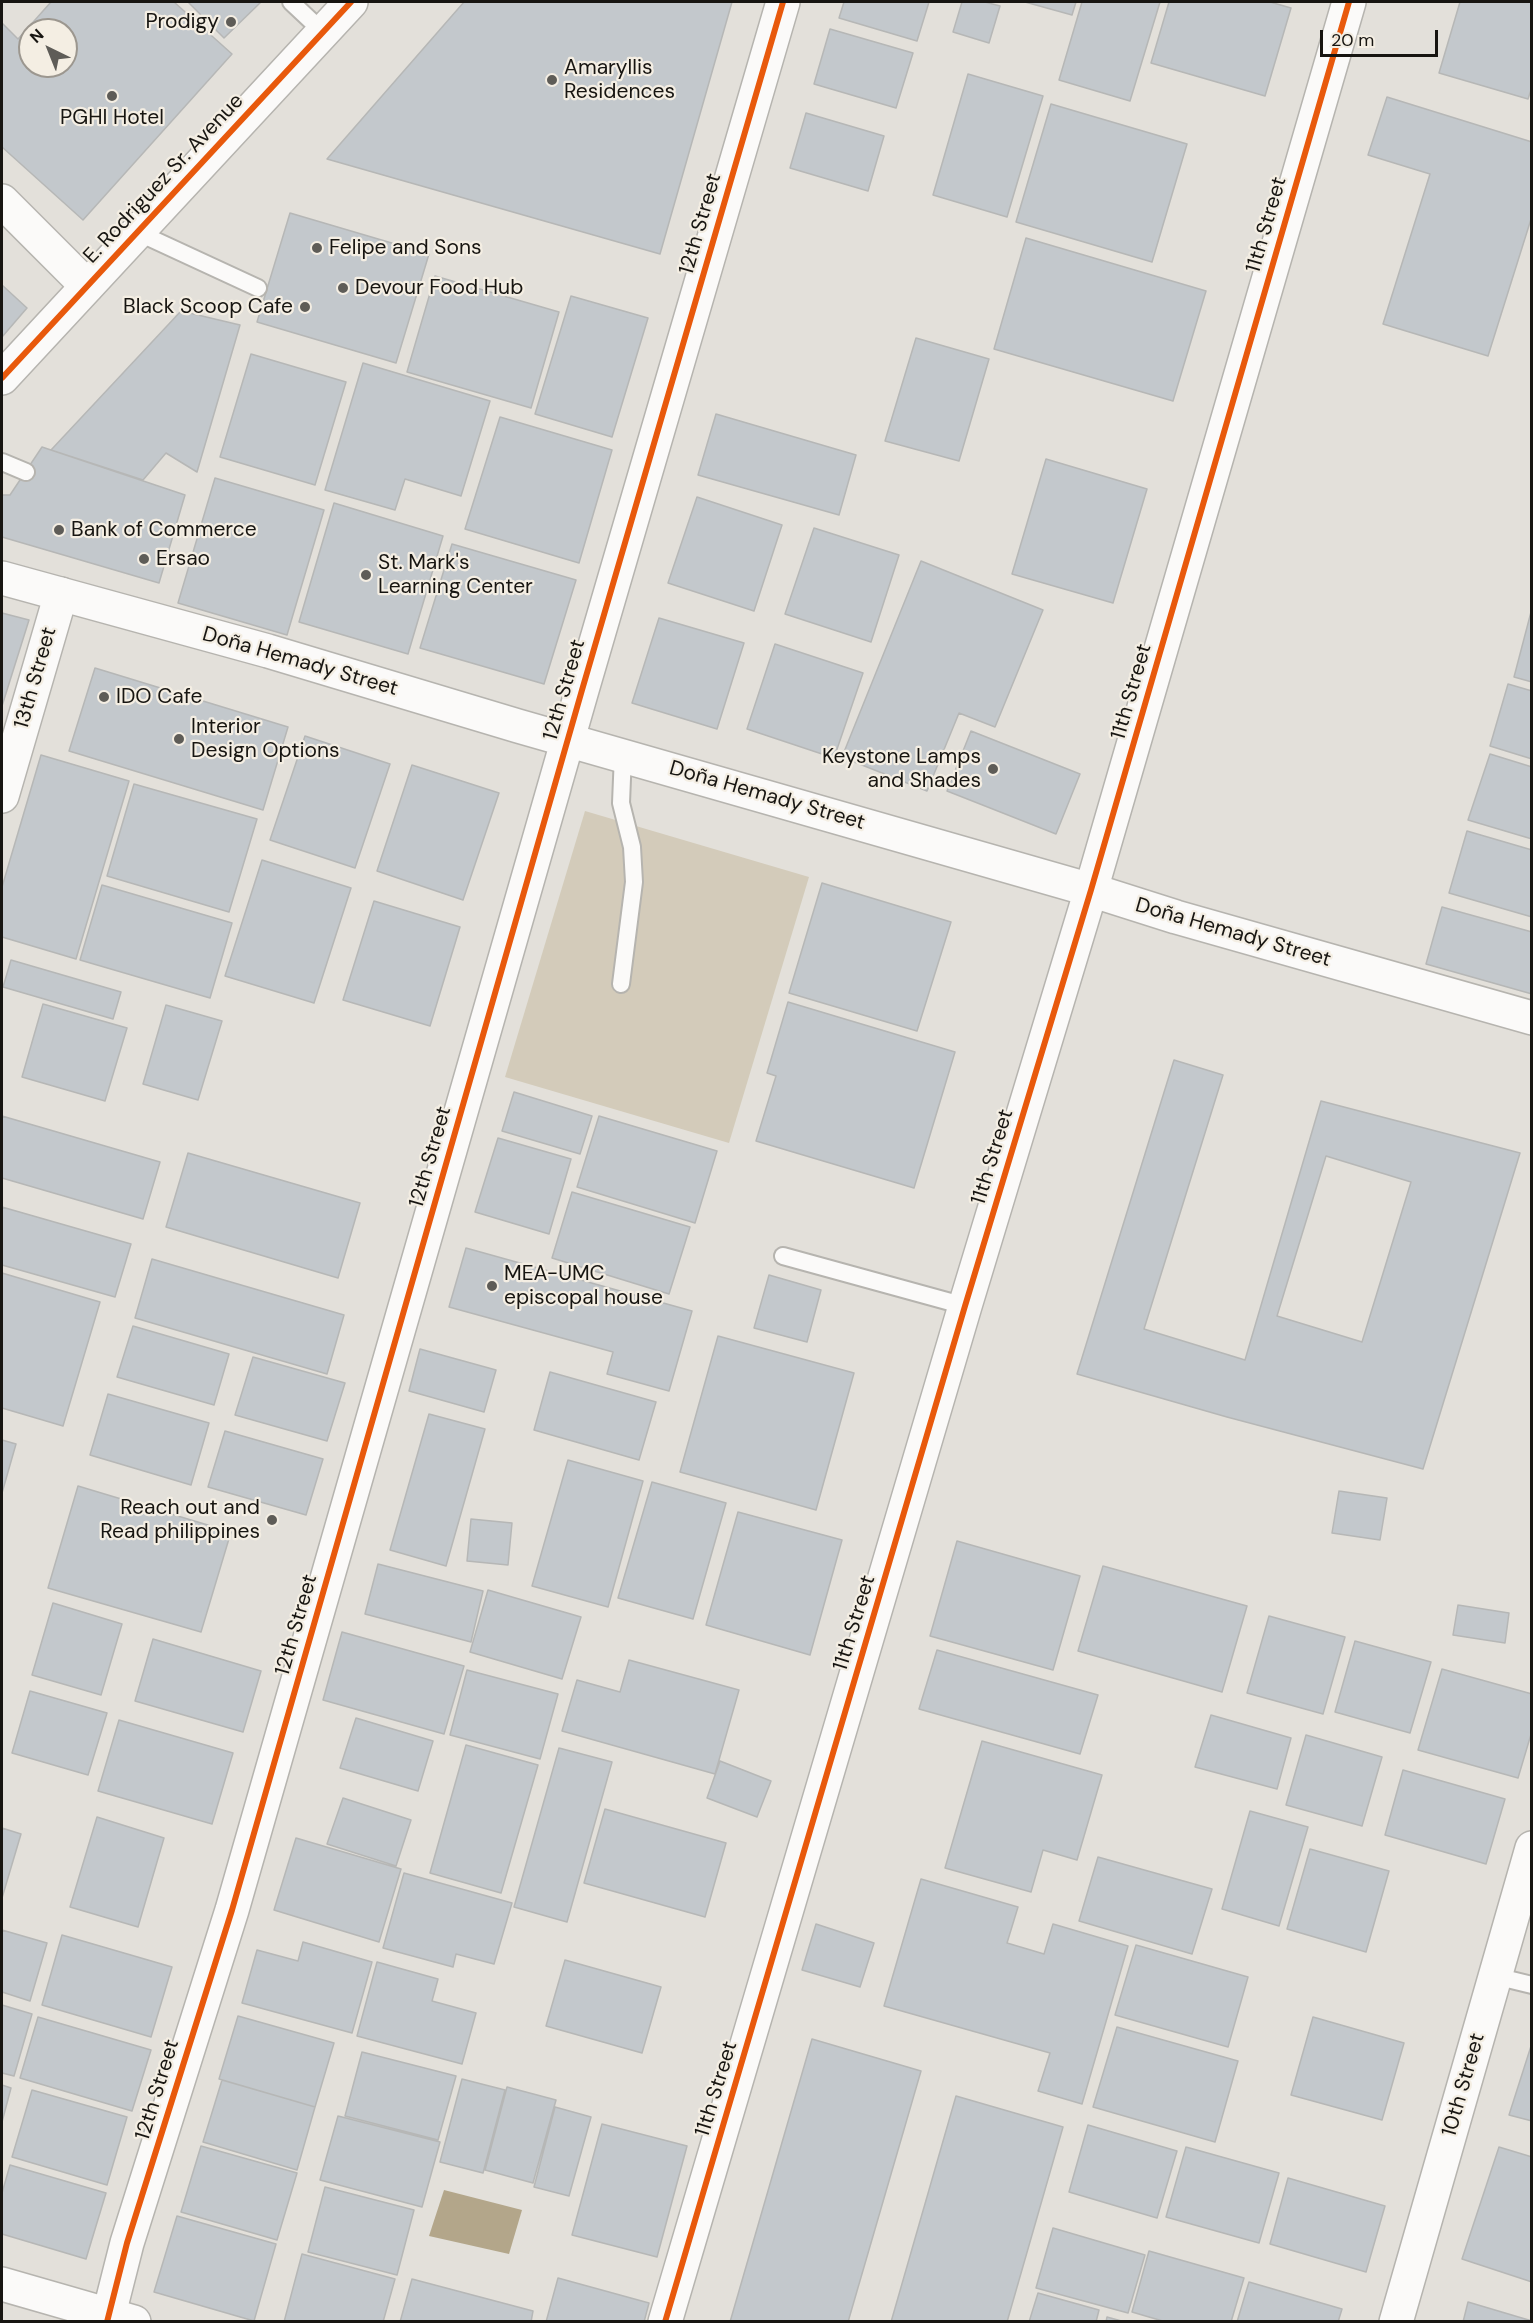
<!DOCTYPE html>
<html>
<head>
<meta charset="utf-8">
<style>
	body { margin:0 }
	#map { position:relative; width:1533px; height:2323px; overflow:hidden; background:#e3e0da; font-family:"DM Sans",sans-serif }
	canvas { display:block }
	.frame { position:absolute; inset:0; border:3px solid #171511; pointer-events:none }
	.north { position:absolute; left:18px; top:18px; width:60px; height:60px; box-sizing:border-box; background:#f4eee3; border:2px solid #9c978f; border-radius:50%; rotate:317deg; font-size:16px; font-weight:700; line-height:24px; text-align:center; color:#171511 }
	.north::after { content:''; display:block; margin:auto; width:21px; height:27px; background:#5e5c57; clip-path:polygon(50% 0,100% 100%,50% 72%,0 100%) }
	.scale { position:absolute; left:1320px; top:30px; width:118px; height:27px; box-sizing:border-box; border:3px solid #171511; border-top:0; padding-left:8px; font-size:18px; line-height:21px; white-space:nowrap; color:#171511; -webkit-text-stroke:4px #f4eee3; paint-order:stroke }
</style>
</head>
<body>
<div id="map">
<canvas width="1533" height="2323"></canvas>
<div class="frame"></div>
<div class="north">N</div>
<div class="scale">20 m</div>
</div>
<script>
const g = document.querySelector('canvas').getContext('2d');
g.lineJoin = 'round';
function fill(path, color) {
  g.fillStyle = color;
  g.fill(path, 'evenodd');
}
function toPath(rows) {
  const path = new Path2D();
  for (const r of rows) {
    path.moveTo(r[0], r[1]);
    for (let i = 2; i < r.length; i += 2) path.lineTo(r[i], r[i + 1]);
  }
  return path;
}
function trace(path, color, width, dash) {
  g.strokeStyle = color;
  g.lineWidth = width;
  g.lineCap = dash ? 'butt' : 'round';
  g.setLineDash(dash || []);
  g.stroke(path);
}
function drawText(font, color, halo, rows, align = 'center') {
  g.font = font + ' "DM Sans",sans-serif';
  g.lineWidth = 4.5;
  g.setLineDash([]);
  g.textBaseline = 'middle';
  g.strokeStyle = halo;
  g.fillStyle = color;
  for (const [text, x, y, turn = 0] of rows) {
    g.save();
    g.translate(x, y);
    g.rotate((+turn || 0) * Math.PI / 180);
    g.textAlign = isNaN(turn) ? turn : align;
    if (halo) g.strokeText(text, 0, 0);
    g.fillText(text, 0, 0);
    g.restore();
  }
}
fill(toPath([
	[585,811,809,877,729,1143,505,1077]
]), '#d3cbba');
fill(toPath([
	[444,2190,522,2210,509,2254,429,2236]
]), '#b3a68a');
const building = toPath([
	[51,2,174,2,232,54,83,220,2,147,2,23,18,39,51,2],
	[30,30,66,30,66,66,30,66,30,30],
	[188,2,261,2,224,38,188,2],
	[464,2,732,2,660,254,327,159,464,2],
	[844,2,929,2,917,41,839,18,844,2],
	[962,2,985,2,1000,6,989,43,953,32,962,2],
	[1025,2,1076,2,1072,15,1025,2],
	[1082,2,1160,2,1130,101,1059,80,1082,2],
	[1169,2,1270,2,1291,8,1265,96,1151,63,1169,2],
	[1460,2,1532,2,1532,87,1528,99,1439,73,1460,2],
	[830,29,913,53,896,108,814,84,830,29],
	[968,74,1043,96,1007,217,933,195,968,74],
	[1387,97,1532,142,1532,216,1488,356,1383,324,1430,174,1368,155,1387,97],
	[1051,104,1187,144,1152,262,1016,222,1051,104],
	[806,113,884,136,868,191,790,168,806,113],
	[290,213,429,254,396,363,257,322,290,213],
	[1026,238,1206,291,1173,401,994,349,1026,238],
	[435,276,559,312,531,408,407,372,435,276],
	[2,285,27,308,2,337,2,285],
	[571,296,648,318,612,437,535,414,571,296],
	[181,311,240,325,197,472,166,453,143,480,51,450,181,311],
	[916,338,989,359,959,461,885,441,916,338],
	[251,354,346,382,315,485,220,457,251,354],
	[363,363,490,401,461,496,405,479,395,510,325,490,363,363],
	[716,414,856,455,839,515,698,475,716,414],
	[500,417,612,450,579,563,465,529,500,417],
	[42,447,185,495,159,583,2,537,2,495,10,495,42,447],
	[1046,459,1147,489,1113,603,1012,574,1046,459],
	[215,478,324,510,287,635,178,603,215,478],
	[697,497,782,525,754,611,668,583,697,497],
	[334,503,443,536,408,654,299,622,334,503],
	[814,528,899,555,871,642,785,614,814,528],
	[452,544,576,580,544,684,420,648,452,544],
	[921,561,1043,610,995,727,959,713,927,791,842,757,921,561],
	[1531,612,1532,612,1532,682,1514,677,1531,612],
	[2,613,29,620,2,706,2,613],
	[659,618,744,643,717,729,632,703,659,618],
	[775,644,863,673,834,758,747,729,775,644],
	[95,668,288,727,263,810,69,751,95,668],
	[1508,684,1532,691,1532,759,1490,746,1508,684],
	[971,731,1080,774,1056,834,947,791,971,731],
	[305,736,390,764,355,868,270,840,305,736],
	[1490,754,1532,767,1532,839,1468,820,1490,754],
	[41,755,129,781,76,959,2,937,2,887,41,755],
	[412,765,499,793,463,900,377,871,412,765],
	[134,784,257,819,229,912,107,876,134,784],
	[1467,831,1532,850,1532,917,1449,893,1467,831],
	[262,860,351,888,314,1003,225,976,262,860],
	[822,883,951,922,917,1031,789,993,822,883],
	[102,885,232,923,210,998,80,960,102,885],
	[374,901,460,927,430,1026,343,1000,374,901],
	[1442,907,1532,932,1532,994,1426,964,1442,907],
	[11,960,121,992,113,1019,3,987,11,960],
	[788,1002,955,1052,914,1188,756,1141,776,1076,767,1073,788,1002],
	[43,1004,127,1028,105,1101,22,1077,43,1004],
	[166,1005,222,1021,198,1100,143,1084,166,1005],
	[1174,1060,1223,1075,1144,1329,1245,1360,1321,1101,1520,1153,1423,1469,1227,1417,1077,1374,1174,1060],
	[1326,1156,1411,1182,1362,1342,1277,1316,1326,1156],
	[514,1092,592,1116,580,1154,502,1131,514,1092],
	[2,1116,160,1162,143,1219,2,1178,2,1116],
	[599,1116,717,1151,695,1223,577,1187,599,1116],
	[498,1138,571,1159,549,1234,475,1212,498,1138],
	[188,1153,360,1203,338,1278,166,1227,188,1153],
	[572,1192,690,1227,669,1294,552,1258,572,1192],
	[2,1207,131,1244,115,1297,2,1265,2,1207],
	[466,1248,692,1311,669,1391,607,1374,613,1352,449,1307,466,1248],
	[152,1259,344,1315,327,1374,135,1318,152,1259],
	[2,1273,100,1302,63,1426,2,1408,2,1273],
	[769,1275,821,1290,807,1342,754,1328,769,1275],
	[133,1326,229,1354,214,1405,117,1377,133,1326],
	[718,1336,854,1373,816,1510,680,1472,718,1336],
	[420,1349,496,1370,484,1412,409,1391,420,1349],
	[253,1357,345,1383,327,1441,235,1415,253,1357],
	[550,1372,656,1402,639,1460,534,1430,550,1372],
	[108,1394,209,1423,191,1485,90,1455,108,1394],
	[429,1414,485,1429,446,1566,390,1550,429,1414],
	[225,1431,323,1459,306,1515,208,1487,225,1431],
	[2,1440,16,1444,2,1493,2,1440],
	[568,1460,643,1481,608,1607,532,1586,568,1460],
	[652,1482,726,1503,693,1619,618,1598,652,1482],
	[78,1486,231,1532,201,1632,48,1588,78,1486],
	[1339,1491,1387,1498,1380,1540,1332,1533,1339,1491],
	[738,1512,842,1540,810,1655,706,1625,738,1512],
	[471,1519,512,1523,508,1565,467,1561,471,1519],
	[957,1541,1080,1576,1053,1670,930,1636,957,1541],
	[378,1564,483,1591,471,1642,365,1614,378,1564],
	[1103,1566,1247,1606,1222,1692,1078,1651,1103,1566],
	[488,1590,581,1617,562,1679,470,1652,488,1590],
	[53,1603,122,1624,101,1695,32,1675,53,1603],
	[1458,1605,1509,1613,1505,1643,1453,1635,1458,1605],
	[1269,1616,1345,1637,1323,1714,1247,1693,1269,1616],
	[342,1632,464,1666,444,1734,323,1700,342,1632],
	[153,1639,261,1671,243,1732,135,1701,153,1639],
	[1355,1641,1431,1662,1410,1733,1335,1712,1355,1641],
	[937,1650,1098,1695,1080,1754,919,1709,937,1650],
	[629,1660,739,1690,715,1774,562,1731,577,1680,620,1692,629,1660],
	[1442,1669,1532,1694,1532,1731,1518,1778,1418,1750,1442,1669],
	[467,1670,558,1694,540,1759,450,1735,467,1670],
	[30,1691,107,1713,88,1775,12,1753,30,1691],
	[1211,1715,1291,1738,1277,1789,1195,1767,1211,1715],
	[356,1718,433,1741,418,1791,340,1768,356,1718],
	[119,1720,233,1753,212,1824,98,1791,119,1720],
	[1306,1735,1382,1757,1362,1826,1286,1805,1306,1735],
	[982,1741,1102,1775,1077,1860,1043,1850,1031,1892,945,1868,982,1741],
	[466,1745,538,1765,501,1893,430,1873,466,1745],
	[559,1748,612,1762,567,1922,514,1907,559,1748],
	[720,1761,771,1781,757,1817,707,1798,720,1761],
	[1403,1770,1505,1799,1486,1864,1385,1835,1403,1770],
	[343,1798,411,1820,396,1866,327,1844,343,1798],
	[605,1809,726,1843,705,1917,584,1883,605,1809],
	[1250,1811,1308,1827,1279,1926,1222,1909,1250,1811],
	[97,1817,164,1838,138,1927,70,1907,97,1817],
	[2,1828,21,1834,2,1898,2,1828],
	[296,1838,401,1869,379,1942,274,1910,296,1838],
	[1310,1849,1389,1871,1366,1952,1287,1929,1310,1849],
	[1098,1857,1212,1889,1192,1954,1079,1921,1098,1857],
	[404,1873,512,1903,494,1964,456,1954,453,1967,383,1948,404,1873],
	[921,1879,1018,1907,1007,1943,1044,1954,1053,1924,1128,1946,1082,2104,1038,2091,1050,2053,884,2006,921,1879],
	[816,1924,874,1943,860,1987,802,1970,816,1924],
	[2,1930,47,1943,30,2001,2,1992,2,1930],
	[62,1935,172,1967,151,2037,42,2005,62,1935],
	[303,1942,372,1962,352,2033,242,2003,257,1950,298,1961,303,1942],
	[1136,1945,1248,1977,1228,2047,1115,2015,1136,1945],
	[565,1960,661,1987,642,2053,546,2026,565,1960],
	[377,1962,438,1979,432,2001,476,2013,462,2064,357,2036,377,1962],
	[2,2005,32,2014,14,2076,2,2073,2,2005],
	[238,2016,334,2043,315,2107,219,2079,238,2016],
	[38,2017,151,2050,132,2111,20,2078,38,2017],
	[1313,2017,1404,2043,1382,2120,1291,2095,1313,2017],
	[1117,2027,1238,2061,1215,2142,1093,2107,1117,2027],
	[812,2039,921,2071,848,2322,730,2322,812,2039],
	[1532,2043,1532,2121,1509,2115,1532,2043],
	[362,2052,456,2076,438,2140,345,2116,362,2052],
	[462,2079,505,2090,483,2173,440,2162,462,2079],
	[222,2080,315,2107,297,2170,203,2142,222,2080],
	[2,2085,11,2088,2,2122,2,2085],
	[507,2087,556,2100,533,2183,485,2170,507,2087],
	[32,2090,127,2117,107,2185,12,2157,32,2090],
	[956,2096,1063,2127,1007,2322,891,2322,956,2096],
	[555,2107,591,2117,569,2196,534,2187,555,2107],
	[338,2116,440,2142,422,2207,320,2180,338,2116],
	[602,2124,687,2146,657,2257,572,2235,602,2124],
	[1088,2125,1177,2151,1157,2218,1069,2192,1088,2125],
	[201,2146,297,2173,277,2240,181,2212,201,2146],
	[1186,2147,1279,2173,1259,2243,1166,2217,1186,2147],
	[1499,2147,1532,2157,1532,2282,1462,2259,1499,2147],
	[10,2165,106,2193,86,2259,2,2234,2,2193,10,2165],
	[1288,2178,1385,2206,1366,2272,1270,2244,1288,2178],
	[325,2187,414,2210,397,2275,308,2252,325,2187],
	[177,2216,276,2244,254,2321,154,2292,177,2216],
	[1053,2228,1145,2255,1128,2313,1036,2288,1053,2228],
	[1149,2251,1244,2278,1231,2322,1166,2322,1132,2312,1149,2251],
	[302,2254,395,2279,383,2322,284,2322,302,2254],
	[558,2278,649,2303,644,2322,546,2322,558,2278],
	[412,2279,533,2311,531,2322,400,2322,412,2279],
	[1249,2282,1342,2309,1338,2322,1237,2322,1249,2282],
	[1038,2293,1099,2310,1096,2322,1029,2322,1038,2293],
	[1468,2302,1532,2321,1532,2322,1463,2322,1468,2302],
	[1107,2317,1125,2322,1106,2322,1107,2317]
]);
fill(building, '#c3c8cc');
trace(building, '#b6b7b6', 1.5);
const service = toPath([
	[291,2,323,32],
	[137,232,258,288],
	[2,462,26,472],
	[621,984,634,882,632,847,621,803,623,754],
	[783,1256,965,1306],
	[1495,1976,1532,1985]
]);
const minor = toPath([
	[2,201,87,286],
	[2,796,61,594],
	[107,2322,127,2243,232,1910,582,690,783,2],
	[665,2322,965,1306,1091,890,1349,2],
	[1396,2322,1532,1848]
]);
const secondary = toPath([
	[2,378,351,2],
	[2,578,268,651,518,726,1091,890,1176,917,1532,1018],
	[2,2284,134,2322]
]);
trace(service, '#b6b4af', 20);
trace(minor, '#b6b4af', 36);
trace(secondary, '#b6b4af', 36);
trace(service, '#fbfaf9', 16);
trace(minor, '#fbfaf9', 33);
trace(secondary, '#fbfaf9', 33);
trace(toPath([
	[2,378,351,2],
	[107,2322,127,2243,232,1910,582,690,783,2],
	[665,2322,965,1306,1091,890,1349,2]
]), '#e8590c', 6);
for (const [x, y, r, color] of [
	[231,22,6,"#5e5c57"],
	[552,80,6,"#5e5c57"],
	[112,96,6,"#5e5c57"],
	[317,248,6,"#5e5c57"],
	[343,288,6,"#5e5c57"],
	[305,307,6,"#5e5c57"],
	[59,530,6,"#5e5c57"],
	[144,559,6,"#5e5c57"],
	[366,575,6,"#5e5c57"],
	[104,697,6,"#5e5c57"],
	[179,739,6,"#5e5c57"],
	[993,769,6,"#5e5c57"],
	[492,1286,6,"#5e5c57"],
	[272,1520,6,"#5e5c57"]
]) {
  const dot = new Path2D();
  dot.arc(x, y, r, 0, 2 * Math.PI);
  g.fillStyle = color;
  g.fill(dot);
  trace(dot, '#f4eee3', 2);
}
drawText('21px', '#171511', '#f4eee3', [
	["Prodigy",219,22,"right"],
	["Amaryllis",564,68],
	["Residences",564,92],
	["PGHI Hotel",112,118,"center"],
	["Felipe and Sons",329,248],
	["Devour Food Hub",355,288],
	["Black Scoop Cafe",293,307,"right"],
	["Bank of Commerce",71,530],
	["Ersao",156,559],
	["St. Mark's",378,563],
	["Learning Center",378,587],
	["IDO Cafe",116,697],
	["Interior",191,727],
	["Design Options",191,751],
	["Keystone Lamps",981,757,"right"],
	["and Shades",981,781,"right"],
	["MEA-UMC",504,1274],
	["episcopal house",504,1298],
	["Reach out and",260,1508,"right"],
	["Read philippines",260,1532,"right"]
], 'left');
drawText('21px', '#171511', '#f4eee3', [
	["E. Rodriguez Sr. Avenue",164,179,-47],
	["12th Street",701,224,-74],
	["11th Street",1267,225,-74],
	["Doña Hemady Street",300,662,16],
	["13th Street",36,678,-74],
	["12th Street",565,690,-74],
	["11th Street",1132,692,-74],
	["Doña Hemady Street",767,796,16],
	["Doña Hemady Street",1233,933,16],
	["12th Street",431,1157,-74],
	["11th Street",993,1157,-73],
	["11th Street",855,1623,-73],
	["12th Street",297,1625,-74],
	["10th Street",1464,2085,-74],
	["11th Street",717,2089,-73],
	["12th Street",158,2090,-73]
]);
</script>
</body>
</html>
